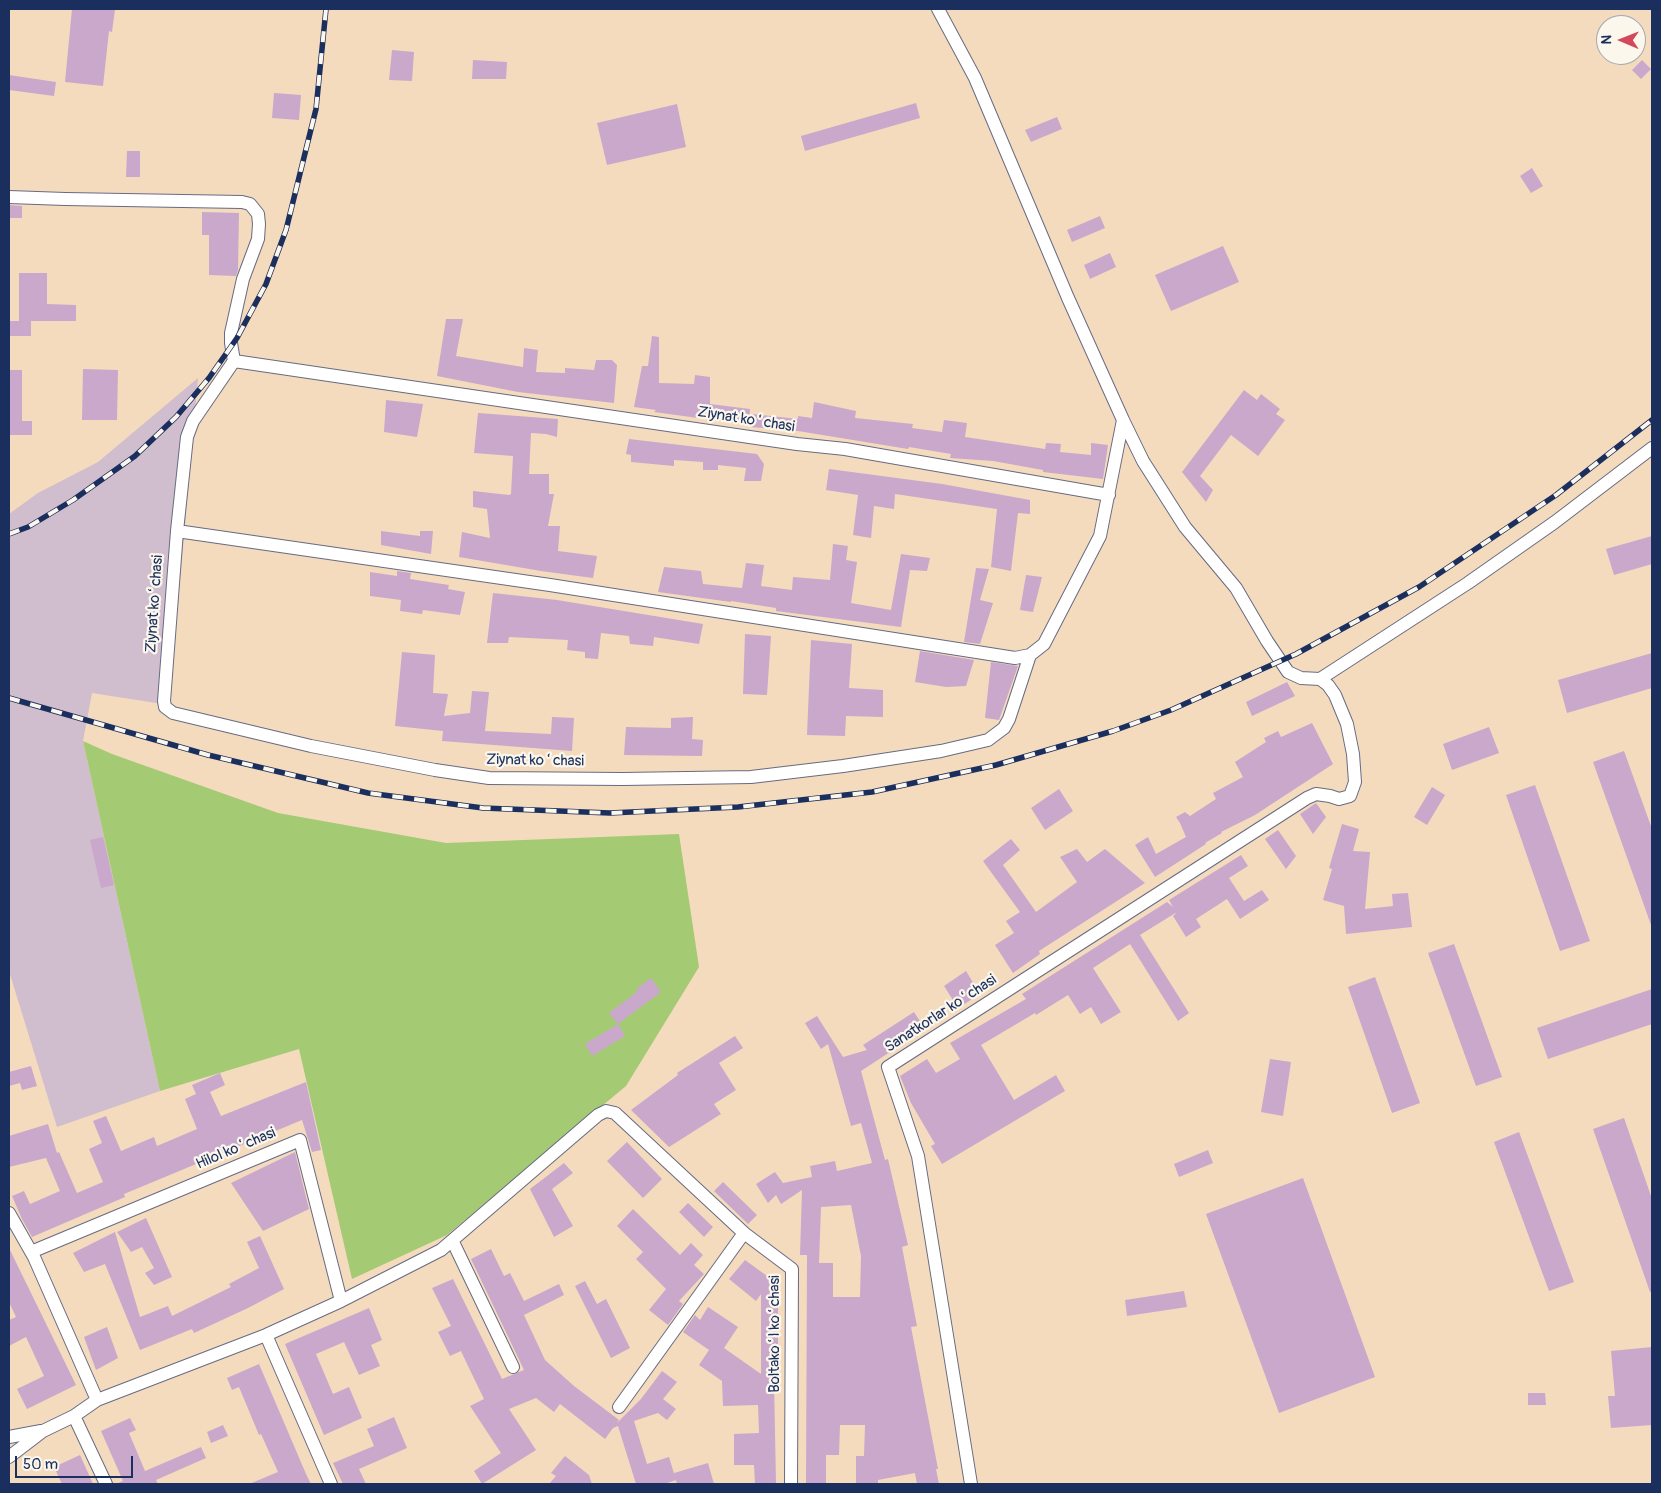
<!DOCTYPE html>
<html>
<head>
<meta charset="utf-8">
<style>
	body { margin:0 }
	#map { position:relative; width:1661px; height:1493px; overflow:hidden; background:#f4dbbe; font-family:Pangolin,sans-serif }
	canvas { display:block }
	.frame { position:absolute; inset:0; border:10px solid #1b2f5e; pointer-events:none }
	.north { position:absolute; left:1596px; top:15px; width:50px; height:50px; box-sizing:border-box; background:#fbf7ec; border:1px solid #a1a7b3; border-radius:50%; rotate:271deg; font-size:14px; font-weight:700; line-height:20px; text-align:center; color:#1b2f5e }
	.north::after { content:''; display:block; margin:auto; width:18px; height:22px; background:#d1495b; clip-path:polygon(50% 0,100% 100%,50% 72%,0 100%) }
	.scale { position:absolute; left:15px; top:1456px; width:118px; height:22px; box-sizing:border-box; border:2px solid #1b2f5e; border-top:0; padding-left:6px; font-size:15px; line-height:18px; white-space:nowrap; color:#1b2f5e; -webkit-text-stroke:4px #fbf7ec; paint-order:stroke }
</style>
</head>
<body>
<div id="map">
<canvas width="1661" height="1493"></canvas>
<div class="frame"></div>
<div class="north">N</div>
<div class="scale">50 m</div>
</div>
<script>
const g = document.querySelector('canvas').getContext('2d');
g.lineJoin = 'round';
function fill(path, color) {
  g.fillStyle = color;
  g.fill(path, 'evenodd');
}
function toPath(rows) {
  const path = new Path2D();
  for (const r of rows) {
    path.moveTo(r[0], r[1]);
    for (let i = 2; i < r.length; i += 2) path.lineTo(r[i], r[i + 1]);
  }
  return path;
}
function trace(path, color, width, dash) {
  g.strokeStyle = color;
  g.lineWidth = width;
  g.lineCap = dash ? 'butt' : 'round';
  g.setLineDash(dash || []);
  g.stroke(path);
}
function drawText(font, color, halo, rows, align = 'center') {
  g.font = font + ' Pangolin,sans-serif';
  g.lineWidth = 4.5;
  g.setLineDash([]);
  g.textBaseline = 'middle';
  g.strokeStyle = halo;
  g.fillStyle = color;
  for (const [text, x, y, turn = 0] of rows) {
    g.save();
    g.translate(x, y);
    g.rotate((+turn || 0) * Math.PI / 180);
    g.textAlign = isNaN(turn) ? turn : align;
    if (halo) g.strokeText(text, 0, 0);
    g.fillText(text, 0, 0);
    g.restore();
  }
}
fill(toPath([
	[198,378,169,705,92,693,83,741,160,1091,57,1127,9,971,9,514,38,493,98,462]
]), '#d0bdcd');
fill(toPath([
	[83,741,112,754,278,813,446,843,679,834,699,967,626,1086,447,1235,352,1279,299,1049,160,1091]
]), '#a5ca74');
fill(toPath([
	[72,9,115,9,112,32,109,31,103,86,65,82],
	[392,50,414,52,412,81,389,80],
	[473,60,507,62,506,79,472,79],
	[1642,60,1651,69,1641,79,1632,70],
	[9,75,56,82,54,96,9,90],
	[274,93,301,95,299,120,272,118],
	[916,103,920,118,805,151,801,136],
	[677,104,686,147,607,165,597,123],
	[1057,117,1062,129,1031,142,1025,130],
	[127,151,140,151,140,177,126,177],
	[1532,168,1543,186,1531,193,1520,176],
	[9,205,22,206,22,218,9,218],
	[202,212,239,213,238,270,236,276,209,275,209,235,202,235],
	[1100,216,1105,228,1072,242,1067,230],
	[1223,246,1239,282,1171,311,1155,275],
	[1110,253,1116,267,1090,279,1084,265],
	[19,273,47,273,47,304,76,305,76,321,31,321,31,336,9,336,9,321,19,321],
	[446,319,463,319,456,356,523,367,524,348,538,350,536,372,565,373,565,368,594,370,596,360,612,360,617,365,614,403,518,392,437,376],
	[652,336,659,337,659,383,694,384,695,375,710,377,710,404,750,409,749,425,654,412,656,410,634,407,642,366,648,366],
	[83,369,118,370,117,420,82,420],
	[9,370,22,370,22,421,32,421,32,435,9,435],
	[1244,390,1257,400,1261,394,1280,409,1276,414,1285,420,1258,456,1231,435,1200,476,1213,490,1206,502,1182,472],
	[386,400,423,404,417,437,384,432],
	[814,402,856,411,855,418,913,424,912,428,942,432,944,420,967,423,965,437,1045,449,1046,443,1061,444,1060,452,1091,455,1091,443,1108,445,1103,479,1043,472,1043,470,993,461,950,458,951,454,909,447,908,449,798,431,751,427,752,414,798,419,798,416,812,418],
	[478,413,558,419,557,437,546,434,531,433,529,474,549,474,549,494,554,494,548,526,560,526,558,551,597,556,593,578,541,571,459,557,462,532,490,538,487,509,473,507,473,491,509,495,511,494,513,456,474,453],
	[629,439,757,454,764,464,761,481,744,481,746,468,718,465,718,470,703,470,703,462,674,460,674,466,631,462,631,455,626,454],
	[829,469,942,484,1030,500,1030,514,1018,513,1011,571,991,567,997,509,895,494,894,509,874,506,871,538,853,535,858,495,826,490],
	[381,531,420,536,420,531,433,531,431,554,381,545],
	[1652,536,1652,564,1614,575,1606,549],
	[833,544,848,546,846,560,857,562,851,603,891,610,901,554,930,558,927,571,910,570,901,627,776,611,776,608,731,601,731,602,658,592,664,567,701,571,703,584,742,588,746,563,764,565,761,586,792,590,793,577,830,580],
	[976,568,989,569,980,600,993,603,980,644,964,642],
	[397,571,411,573,410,579,449,585,448,589,465,592,460,615,423,610,422,614,400,611,401,600,370,596,370,572,397,576],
	[1026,575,1042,577,1033,612,1020,610],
	[493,593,557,600,703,624,699,644,654,637,653,646,630,644,629,636,601,633,598,659,585,658,585,652,567,650,568,640,509,637,508,643,487,643],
	[745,634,771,636,767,695,743,694],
	[811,640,852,644,849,688,883,690,883,717,846,716,845,736,807,735],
	[920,651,974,660,966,686,946,687,915,682],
	[402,652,435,655,433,693,448,694,444,716,470,713,472,691,489,692,485,731,551,734,552,717,574,718,572,751,442,741,443,731,395,726],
	[1652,653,1652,688,1567,713,1558,680],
	[991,662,1018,666,999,720,985,718],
	[1287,682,1295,696,1252,716,1246,702],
	[693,717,692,739,703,740,702,756,624,755,626,727,671,728,671,718],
	[1312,723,1333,764,1255,815,1221,832,1222,833,1205,843,1206,844,1155,877,1135,845,1148,837,1156,854,1186,837,1180,823,1176,817,1185,812,1190,816,1216,799,1213,793,1243,777,1235,762,1266,742,1264,738,1278,731,1281,737],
	[1489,727,1499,753,1452,770,1443,744],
	[1624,751,1652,829,1652,925,1651,925,1593,762],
	[1535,785,1590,941,1560,951,1506,795],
	[1432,787,1445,795,1427,825,1414,817],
	[1059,789,1073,811,1045,830,1031,808],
	[1316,803,1326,817,1313,834,1300,814],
	[1342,824,1359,829,1353,851,1370,852,1365,909,1393,906,1392,894,1408,893,1412,927,1346,934,1344,906,1323,900,1332,869,1329,868],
	[1278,830,1296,856,1286,869,1265,839],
	[103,837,114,885,101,888,90,840],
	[1011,839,1020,850,1003,865,1036,912,1077,882,1060,857,1077,849,1087,862,1105,849,1145,883,1039,951,1040,954,1013,973,995,945,1014,933,1006,921,1020,912,983,861],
	[1241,855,1248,866,1229,878,1244,901,1262,890,1269,900,1240,919,1227,899,1196,919,1201,927,1186,937,1173,916,1177,912,1140,935,1189,1013,1178,1021,1130,944,1093,968,1121,1012,1101,1024,1091,1007,1080,1014,1068,995,1036,1015,1035,1013,981,1045,1014,1100,1056,1075,1065,1091,942,1164,931,1146,935,1144,911,1103,900,1076,927,1059,936,1073,960,1059,950,1043,1026,999,1022,994,1167,902,1173,907,1169,900],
	[1454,944,1502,1077,1476,1086,1428,953],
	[966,971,980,994,958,1008,944,986],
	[1375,977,1420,1103,1392,1113,1348,987],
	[651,978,661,992,618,1024,609,1013,638,991,636,989],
	[1652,989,1652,1024,1548,1059,1537,1028],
	[914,1012,925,1029,861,1071,885,1160,888,1159,908,1245,902,1247,917,1326,911,1327,938,1469,936,1469,939,1484,917,1484,915,1473,878,1480,878,1484,856,1484,856,1456,864,1456,865,1425,840,1425,839,1455,826,1455,826,1484,806,1484,807,1255,800,1255,802,1190,781,1204,776,1195,768,1203,756,1184,775,1172,783,1183,812,1177,810,1166,835,1161,837,1171,872,1163,861,1123,851,1126,828,1044,821,1049,805,1023,817,1016,843,1057,867,1050,863,1045],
	[851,1205,861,1256,860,1297,833,1297,833,1263,819,1263,821,1207],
	[618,1024,625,1036,592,1056,585,1044],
	[735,1036,743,1048,719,1063,736,1090,714,1104,721,1114,669,1147,631,1110,678,1075,677,1073],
	[1270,1059,1291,1062,1283,1116,1261,1112],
	[31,1066,37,1086,22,1090,20,1083,9,1086,9,1072],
	[220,1073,225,1085,210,1092,221,1116,306,1082,321,1150,312,1152,302,1120,124,1194,125,1197,32,1237,22,1219,12,1196,24,1191,30,1204,60,1191,46,1158,9,1167,9,1136,48,1124,57,1153,59,1152,77,1193,103,1182,89,1149,102,1143,93,1121,106,1116,121,1151,154,1137,157,1146,197,1129,185,1099,196,1094,192,1085],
	[1624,1118,1652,1199,1652,1291,1650,1292,1593,1129],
	[1519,1132,1574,1282,1549,1291,1494,1142],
	[627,1142,662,1179,643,1198,607,1161],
	[1208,1150,1213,1163,1179,1177,1174,1164],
	[295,1152,309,1209,263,1231,231,1183],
	[564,1163,573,1173,552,1189,573,1226,554,1237,530,1189],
	[1303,1178,1375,1377,1279,1413,1206,1214],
	[723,1182,757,1215,748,1224,714,1191],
	[688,1203,713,1227,704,1237,679,1212],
	[633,1209,680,1255,691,1243,703,1255,694,1265,704,1274,679,1301,683,1304,668,1325,649,1310,666,1289,636,1259,643,1252,617,1226],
	[146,1218,172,1277,154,1285,145,1273,154,1268,142,1247,131,1252,117,1232],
	[115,1232,140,1317,168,1306,172,1316,231,1287,229,1284,259,1268,247,1242,260,1236,284,1289,248,1308,194,1333,192,1329,140,1350,105,1264,84,1272,73,1253],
	[9,1248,76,1385,27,1409,17,1389,44,1376,26,1337,9,1346,9,1320,16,1317,9,1302],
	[491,1249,504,1276,510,1273,524,1301,559,1284,564,1295,524,1315,545,1360,574,1386,619,1420,617,1423,641,1399,662,1371,677,1382,663,1399,676,1409,667,1420,658,1413,634,1421,647,1464,669,1457,676,1480,664,1484,636,1484,618,1426,613,1428,605,1439,560,1404,554,1412,536,1398,509,1409,536,1450,482,1484,474,1471,501,1453,470,1406,484,1399,468,1366,461,1351,450,1356,438,1332,451,1326,432,1288,453,1279,502,1379,524,1370,471,1259],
	[745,1260,778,1284,778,1380,774,1380,776,1484,755,1484,754,1465,734,1465,734,1434,759,1433,758,1405,723,1406,722,1381,699,1365,709,1350,683,1332,695,1315,700,1320,708,1307,738,1327,724,1348,761,1374,761,1294,756,1301,729,1279],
	[585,1281,597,1304,606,1299,630,1348,611,1358,575,1286],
	[1184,1291,1187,1307,1127,1316,1125,1300],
	[369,1308,382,1340,371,1345,380,1366,359,1375,344,1342,316,1354,333,1394,349,1387,362,1418,324,1435,285,1344],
	[107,1327,118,1358,96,1370,84,1337],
	[1652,1347,1652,1425,1611,1428,1608,1396,1615,1396,1611,1351],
	[259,1364,306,1474,311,1484,249,1484,278,1472,261,1434,259,1435,239,1387,232,1390,227,1378],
	[1528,1393,1545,1393,1546,1405,1528,1405],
	[394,1417,407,1448,359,1469,366,1484,343,1484,333,1463,374,1446,367,1429],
	[130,1418,136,1430,129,1433,145,1471,201,1447,206,1458,156,1480,158,1484,116,1484,123,1481,101,1431],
	[223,1425,228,1436,211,1443,207,1432],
	[80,1455,93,1484,62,1484,54,1467],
	[565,1456,589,1475,592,1484,549,1484,556,1476,551,1473],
	[708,1463,714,1484,677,1484,674,1473]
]), '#c9a8cb');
const street = toPath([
	[938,9,975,78,1068,298,1123,420,1143,461,1185,527,1236,588,1267,641,1288,672,1301,678,1320,679,1328,685,1335,695,1347,724,1353,754,1355,782,1350,796,1339,799,1330,796,1316,794,1307,798,888,1067,918,1156,971,1484],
	[9,197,65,199,242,202,250,204,258,214,259,224,258,239,243,279,231,333,231,343,234,361],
	[234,361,193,421,187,437,177,531,164,701,165,707,173,713,311,746,435,770,489,778,623,779,751,777,843,766,941,751,988,740,1004,728,1009,719,1030,655],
	[234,361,797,444,845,449,1109,495],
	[177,531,550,585,1015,658,1030,655,1044,644,1100,536,1123,420],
	[1320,679,1468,583,1555,522,1652,448],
	[9,1213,34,1257,97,1400],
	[453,1242,513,1367],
	[31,1252,300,1140,341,1301],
	[266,1335,331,1484],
	[619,1407,744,1233],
	[74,1416,106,1484],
	[9,1437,41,1431],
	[9,1457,43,1431,74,1416,97,1400,266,1335,341,1301,441,1250,598,1115,606,1111,615,1113,744,1233,792,1269,791,1484]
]);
trace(street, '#676b80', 14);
trace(street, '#fff', 12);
const rail = toPath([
	[9,534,28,527,73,500,135,456,176,417,209,378,237,338,266,284,286,230,316,109,326,9],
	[9,698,208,755,368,793,483,808,610,813,738,807,872,792,996,765,1113,731,1171,710,1296,654,1419,587,1556,495,1652,420]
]);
trace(rail, '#1b2f5e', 5.5);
trace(rail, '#fbf7ec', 4, [11]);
drawText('15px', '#1b2f5e', '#fbf7ec', [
	["Ziynat koʻchasi",746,420,9],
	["Ziynat koʻchasi",155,604,-86],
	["Ziynat koʻchasi",535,761,1],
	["Sanatkorlar koʻchasi",941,1014,-33],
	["Hilol koʻchasi",236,1149,-23],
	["Boltakoʻl koʻchasi",775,1334,-90]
]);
</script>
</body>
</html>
